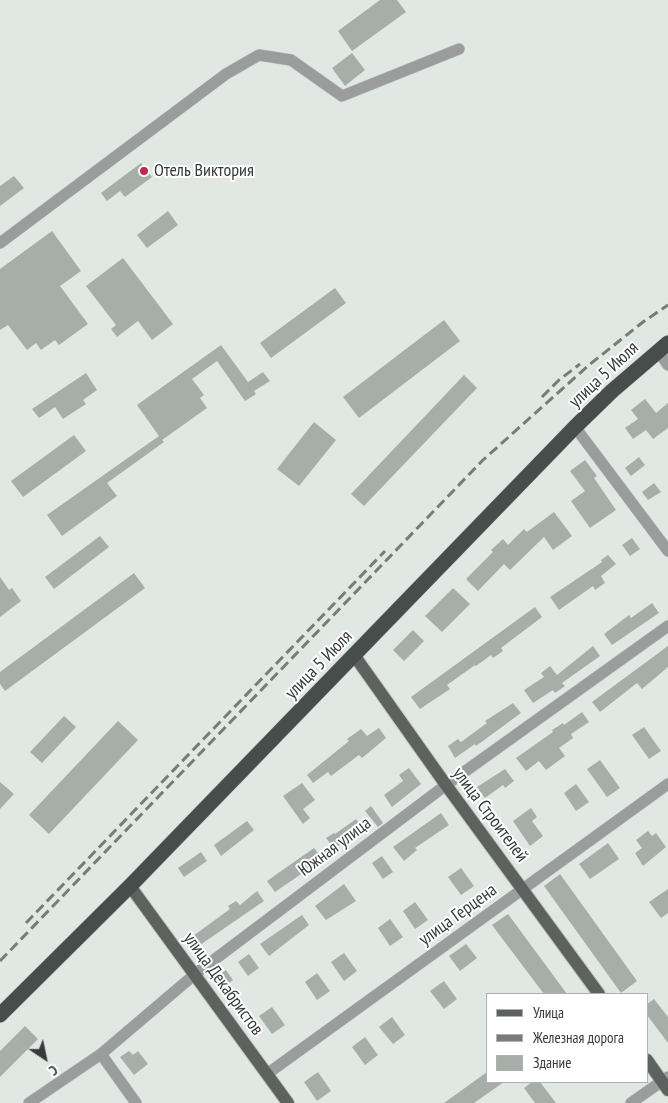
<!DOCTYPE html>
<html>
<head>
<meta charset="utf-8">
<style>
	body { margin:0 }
	#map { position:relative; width:668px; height:1103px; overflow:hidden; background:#e1e8e4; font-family:"PT Sans Narrow",sans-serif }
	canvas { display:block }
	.legend { position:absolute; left:486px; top:993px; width:162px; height:90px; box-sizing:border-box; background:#fff; border:1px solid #afb0b0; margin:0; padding:6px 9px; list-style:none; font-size:15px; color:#373a39 }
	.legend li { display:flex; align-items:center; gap:10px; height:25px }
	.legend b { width:25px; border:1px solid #afb0b0 }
	.north { position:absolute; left:20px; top:1033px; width:50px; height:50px; -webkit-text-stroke:4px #fff; paint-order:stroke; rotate:146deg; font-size:14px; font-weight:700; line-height:20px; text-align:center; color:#373a39 }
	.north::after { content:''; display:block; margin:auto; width:18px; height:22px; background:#373a39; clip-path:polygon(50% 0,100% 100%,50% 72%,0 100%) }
</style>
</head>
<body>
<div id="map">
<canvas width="668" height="1103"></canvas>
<ul class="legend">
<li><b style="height:6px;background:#5d625f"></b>Улица</li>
<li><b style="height:6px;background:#777b79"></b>Железная дорога</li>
<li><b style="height:14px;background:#a7aeaa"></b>Здание</li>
</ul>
<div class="north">С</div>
</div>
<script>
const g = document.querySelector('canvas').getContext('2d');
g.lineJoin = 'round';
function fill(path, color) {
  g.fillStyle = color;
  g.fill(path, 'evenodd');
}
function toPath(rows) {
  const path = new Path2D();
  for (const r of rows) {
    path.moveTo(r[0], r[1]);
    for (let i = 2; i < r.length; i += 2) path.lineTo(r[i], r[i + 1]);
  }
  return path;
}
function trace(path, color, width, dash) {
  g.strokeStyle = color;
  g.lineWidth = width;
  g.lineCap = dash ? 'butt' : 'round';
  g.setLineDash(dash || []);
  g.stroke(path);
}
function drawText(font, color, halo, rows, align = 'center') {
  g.font = font + ' "PT Sans Narrow",sans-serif';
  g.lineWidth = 4;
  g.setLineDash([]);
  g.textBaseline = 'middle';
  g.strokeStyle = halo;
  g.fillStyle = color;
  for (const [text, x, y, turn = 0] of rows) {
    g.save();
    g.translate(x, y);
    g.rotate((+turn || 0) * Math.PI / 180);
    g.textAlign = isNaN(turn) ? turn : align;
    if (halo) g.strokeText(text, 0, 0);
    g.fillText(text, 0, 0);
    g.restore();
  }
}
fill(toPath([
	[380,0,397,0,406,12,352,51,338,31],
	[352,53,365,70,345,86,332,68],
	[141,163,152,177,125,197,120,191,107,201,101,193],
	[14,176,24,188,0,206,0,186],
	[168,211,178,225,147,248,137,235],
	[52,231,81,271,60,286,88,324,59,345,55,340,41,350,36,343,27,350,8,325,0,330,0,269],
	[123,258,173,324,152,340,138,321,117,337,111,329,116,325,86,286],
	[335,288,346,303,271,358,260,343],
	[444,320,460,341,359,418,343,397],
	[221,345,248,382,263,372,270,381,254,391,256,394,245,401,217,361,192,379,204,395,200,398,207,408,162,440,164,442,107,483,117,496,62,536,47,515,159,436,137,405],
	[86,373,97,390,83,400,86,404,63,419,55,407,39,418,32,409],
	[464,375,477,388,364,506,351,494],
	[645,399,656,413,668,403,668,428,653,439,646,430,633,439,625,428,638,419,631,410],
	[314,422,336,440,299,486,277,469],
	[74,435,86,451,23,497,11,481],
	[639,457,645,465,631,476,625,468],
	[585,460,597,476,594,478,616,510,590,528,571,501,585,491,570,471],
	[654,483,661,492,648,500,642,492],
	[554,512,572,536,553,550,544,537,510,570,504,564,478,591,466,579,493,552,491,550,503,539,508,545,524,529,527,532],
	[100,536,109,547,54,589,45,577],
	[632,538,640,549,630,556,622,545],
	[608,555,616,564,601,576,605,583,595,590,593,586,559,610,550,597,602,562,601,560],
	[134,573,145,588,5,691,0,684,0,672],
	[0,577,9,590,12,588,21,601,0,617],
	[453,588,470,604,442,632,425,616],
	[652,603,659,613,612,645,604,634,629,615,631,618],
	[535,607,542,617,501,648,503,651,493,658,491,655,476,666,475,665,447,685,450,689,420,709,411,697],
	[413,630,424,641,404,661,393,650],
	[593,646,600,656,562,683,565,686,555,693,553,690,533,703,524,690,544,677,541,673,550,666,557,675],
	[668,646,668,667,642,689,637,683,600,712,592,702],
	[513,703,521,713,476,746,475,744,455,758,448,746,458,739,461,742,487,723,485,721],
	[582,712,589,722,571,734,573,738,559,748,565,756,546,770,539,761,526,771,516,758,553,732,552,730,563,723,564,725],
	[64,716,76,727,42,763,30,752],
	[118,721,138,740,49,834,29,815],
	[644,727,661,751,649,759,632,735],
	[379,728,386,738,362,758,359,755,331,776,328,772,313,783,307,775,349,741,347,739,361,729,367,736],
	[600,760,620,788,607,797,587,769],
	[409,768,421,784,392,807,384,795,403,781,399,775],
	[505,769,514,781,505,788,503,785,485,798,477,787],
	[0,782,14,794,0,809],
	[302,783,315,800,303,809,310,818,303,824,283,796],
	[576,784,589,802,576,811,564,793],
	[371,806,383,823,378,827,365,811],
	[531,808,537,817,532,821,543,836,530,846,513,821],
	[441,813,449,825,415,848,417,850,404,861,393,847],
	[356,819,363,828,334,849,326,838,334,833,335,834],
	[247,821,254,830,221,856,214,845],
	[648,831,652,836,656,833,666,847,643,866,635,853,642,848,636,840],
	[608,843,619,859,590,879,579,864],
	[314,848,323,859,275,892,267,881],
	[201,852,207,861,184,877,178,868],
	[382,856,393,872,383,879,372,863],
	[461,868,474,886,461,895,448,877],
	[560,874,637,981,621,993,544,886],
	[344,884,356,901,326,920,315,906],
	[668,889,668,913,661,918,649,902],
	[257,891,264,901,200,945,193,936,230,909,228,906,236,901,240,905],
	[415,902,428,920,415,929,403,911],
	[508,914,567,994,544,994,492,925],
	[302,915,309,925,269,956,260,944],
	[390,919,403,937,390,946,378,928],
	[466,944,477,958,460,971,449,956],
	[344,953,357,971,344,981,331,962],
	[249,954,259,968,248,976,238,962],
	[226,970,233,980,225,986,218,976],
	[317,973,330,991,317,1000,305,982],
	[444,981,457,999,444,1009,430,991],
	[654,999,668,1017,668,1043,647,1015,647,1004],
	[272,1007,285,1025,272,1034,259,1016],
	[392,1017,405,1035,393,1044,379,1027],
	[25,1026,38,1039,0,1077,0,1051],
	[365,1037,378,1055,365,1065,352,1047],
	[129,1051,133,1055,138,1051,148,1064,134,1075,120,1057],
	[318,1072,331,1091,317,1101,304,1082],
	[487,1072,487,1082,504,1082,474,1103,444,1103],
	[532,1082,540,1082,556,1103,535,1103,524,1088]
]), '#a7aeaa');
const minor = toPath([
	[0,243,226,74,259,55,291,60,342,96,459,49],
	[658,351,668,365],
	[575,427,668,551],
	[101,1054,136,1103],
	[267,1074,668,784],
	[29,1103,101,1054,194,975,446,785,668,626],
	[631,1103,668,1077]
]);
const major = toPath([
	[354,655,446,785,599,994],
	[130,886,288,1103],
	[647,1060,668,1090]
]);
const highway = toPath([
	[0,1015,130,886,575,427,612,391,668,343]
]);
trace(minor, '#bfc5c2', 12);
trace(major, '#bfc5c2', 14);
trace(highway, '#bfc5c2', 16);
trace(minor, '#9b9d9c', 11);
trace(major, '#5d625f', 12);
trace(highway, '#474d4a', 15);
trace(toPath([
	[542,397,559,380,580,364],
	[26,923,385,551],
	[0,961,483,460,589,365,643,322,668,305]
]), '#777b79', 3, [10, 5]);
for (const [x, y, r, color] of [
	[144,171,5,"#bb2a4f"]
]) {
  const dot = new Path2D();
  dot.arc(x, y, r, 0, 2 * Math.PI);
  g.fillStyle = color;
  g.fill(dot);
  trace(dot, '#fff', 2);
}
drawText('18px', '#373a39', '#fff', [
	["Отель Виктория",154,171]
], 'left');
drawText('18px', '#373a39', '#fff', [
	["улица 5 Июля",604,375,-43],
	["улица 5 Июля",319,665,-46],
	["улица Строителей",490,815,53],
	["Южная улица",335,847,-37],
	["улица Герцена",458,915,-36],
	["улица Декабристов",223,984,54]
]);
</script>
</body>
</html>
